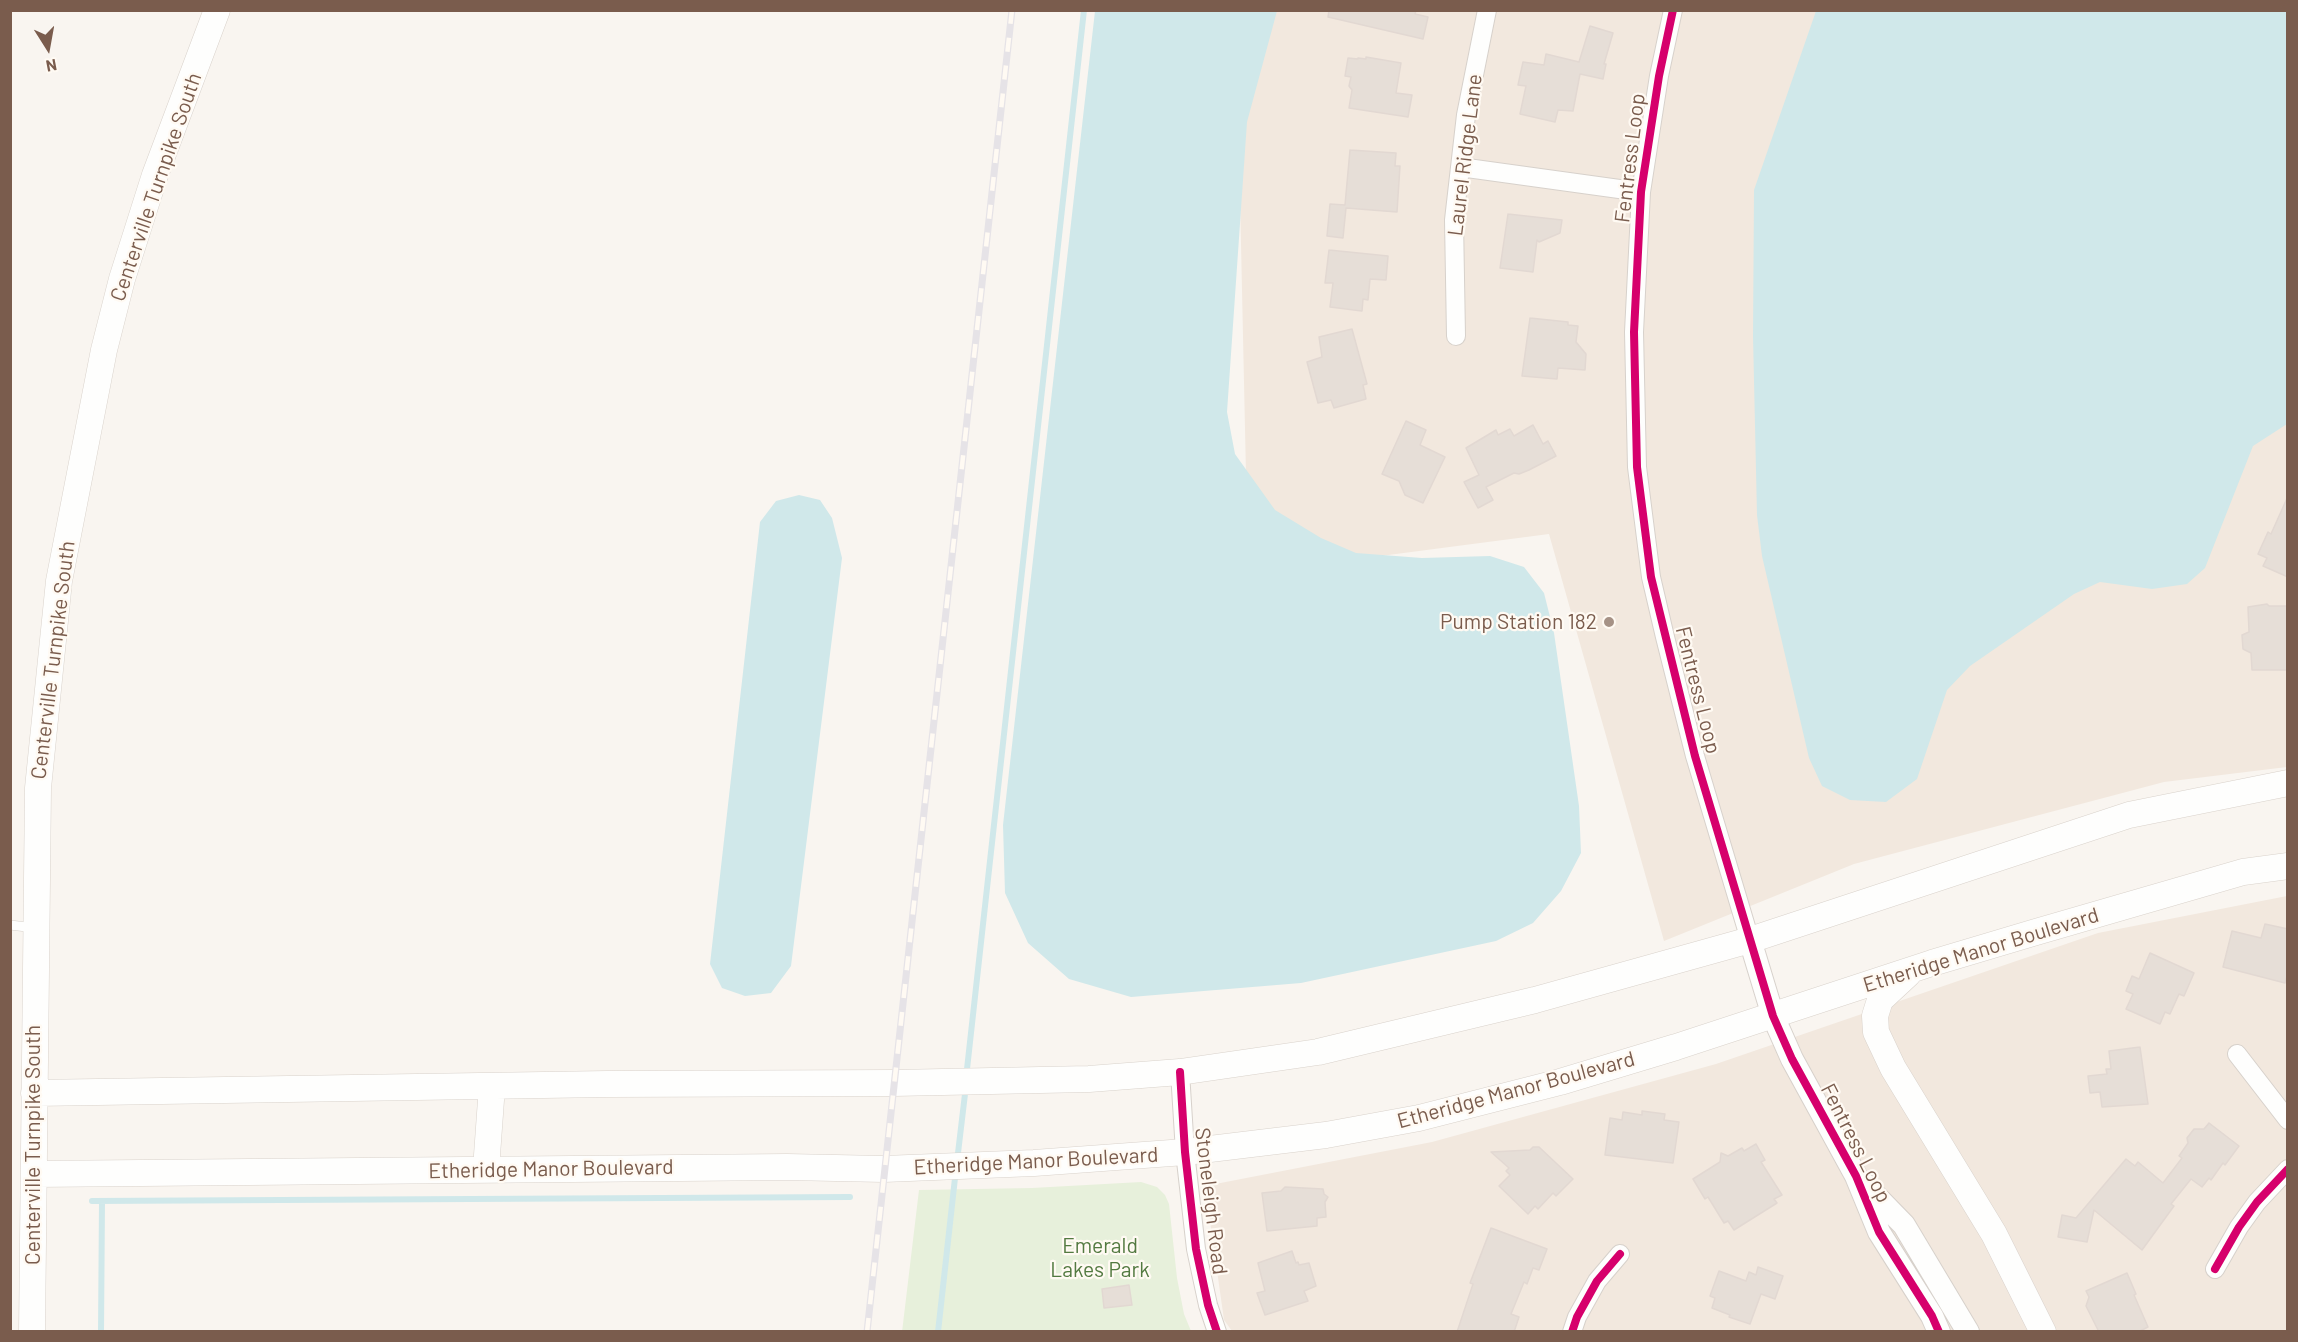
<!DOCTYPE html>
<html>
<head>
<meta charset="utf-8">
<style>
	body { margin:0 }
	#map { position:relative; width:2298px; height:1342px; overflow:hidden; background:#f9f5f0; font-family:Barlow,sans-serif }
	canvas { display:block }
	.frame { position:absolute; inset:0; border:12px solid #7a5c4d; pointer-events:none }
	.north { position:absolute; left:18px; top:18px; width:60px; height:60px; -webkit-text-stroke:4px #fffaf3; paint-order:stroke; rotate:169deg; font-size:16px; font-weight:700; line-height:24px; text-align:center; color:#7a5c4d }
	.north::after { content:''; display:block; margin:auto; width:21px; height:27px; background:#7a5c4d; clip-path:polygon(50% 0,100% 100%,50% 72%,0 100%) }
</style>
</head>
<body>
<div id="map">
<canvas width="2298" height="1342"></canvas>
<div class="frame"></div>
<div class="north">N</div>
</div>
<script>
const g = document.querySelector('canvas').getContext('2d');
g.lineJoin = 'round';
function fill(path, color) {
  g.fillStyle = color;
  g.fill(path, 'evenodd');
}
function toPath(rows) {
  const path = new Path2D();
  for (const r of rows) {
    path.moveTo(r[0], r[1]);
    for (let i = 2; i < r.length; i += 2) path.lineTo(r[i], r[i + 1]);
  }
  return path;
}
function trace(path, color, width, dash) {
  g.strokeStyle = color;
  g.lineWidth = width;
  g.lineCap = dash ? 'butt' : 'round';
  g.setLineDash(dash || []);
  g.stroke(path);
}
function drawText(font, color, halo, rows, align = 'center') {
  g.font = font + ' Barlow,sans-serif';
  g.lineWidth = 4.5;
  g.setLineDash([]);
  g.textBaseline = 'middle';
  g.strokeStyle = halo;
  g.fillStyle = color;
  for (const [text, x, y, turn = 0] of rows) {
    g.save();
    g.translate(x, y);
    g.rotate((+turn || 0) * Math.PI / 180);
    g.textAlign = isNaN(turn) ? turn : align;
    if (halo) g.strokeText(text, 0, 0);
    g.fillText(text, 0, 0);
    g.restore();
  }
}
fill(toPath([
	[1266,11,2287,11,2287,767,2164,782,1854,864,1664,941,1549,534,1350,560,1247,521,1238,105],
	[2287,896,2287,1331,1232,1331,1224,1320,1205,1186,1432,1142,1716,1064,2098,933]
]), '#f2e8de');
fill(toPath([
	[1141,1182,1157,1187,1165,1195,1169,1204,1177,1278,1184,1314,1191,1331,902,1332,919,1190,1032,1188]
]), '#e7f0db');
fill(toPath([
	[1095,11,1277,11,1247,122,1227,412,1235,454,1275,510,1321,538,1356,553,1422,558,1490,556,1524,567,1544,593,1554,633,1579,806,1581,853,1561,891,1533,923,1496,941,1301,983,1131,997,1069,979,1028,943,1005,893,1003,825],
	[1816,11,2287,11,2287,424,2253,446,2205,568,2187,584,2152,589,2100,582,2074,594,1970,666,1947,690,1917,779,1886,802,1850,800,1822,786,1809,758,1762,556,1757,515,1753,336,1754,190],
	[799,495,820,500,832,518,842,558,791,966,771,993,745,996,722,988,710,964,760,522,776,501]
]), '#d0e8ea');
trace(toPath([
	[967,1069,1084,10],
	[958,1153,965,1094],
	[92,1201,850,1197],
	[101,1332,102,1201],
	[938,1332,955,1178]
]), '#d0e8ea', 6);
const building = toPath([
	[1329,10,1416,10,1415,14,1428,17,1423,39,1328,17,1329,10],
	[1590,26,1613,33,1604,64,1606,64,1603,79,1580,74,1573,111,1558,110,1555,122,1520,114,1526,86,1518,85,1523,62,1544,65,1546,54,1579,62,1590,26],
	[1366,57,1401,63,1396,93,1412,95,1408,117,1349,108,1352,90,1349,86,1351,77,1345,76,1348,58,1358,59,1358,58,1366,59,1366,57],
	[1350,150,1396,153,1395,166,1400,166,1397,212,1346,208,1343,238,1327,236,1330,204,1345,205,1350,150],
	[1508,214,1562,220,1560,233,1539,242,1537,240,1533,272,1500,268,1508,214],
	[1329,250,1388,256,1386,280,1370,279,1368,300,1363,299,1362,311,1330,307,1333,283,1325,283,1329,250],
	[1530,318,1568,322,1568,325,1578,326,1576,342,1586,354,1585,370,1558,368,1557,379,1522,376,1530,318],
	[1352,329,1367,384,1363,385,1366,399,1334,408,1331,400,1318,403,1307,362,1322,357,1319,337,1352,329],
	[1406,421,1426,430,1420,445,1445,457,1423,503,1405,495,1399,481,1382,474,1406,421],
	[1533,425,1543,444,1548,441,1556,456,1529,470,1519,474,1514,473,1486,487,1493,500,1478,508,1464,482,1479,475,1466,448,1496,430,1498,435,1510,429,1514,436,1533,425],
	[2288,496,2288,577,2263,566,2267,558,2258,554,2268,532,2271,534,2288,496],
	[2267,604,2269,606,2288,606,2288,670,2252,670,2251,653,2243,649,2242,635,2249,632,2248,607,2267,604],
	[2265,924,2288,929,2288,973,2285,983,2223,967,2232,931,2261,938,2265,924],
	[2150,953,2194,973,2184,996,2179,994,2170,1014,2165,1012,2160,1024,2126,1009,2133,994,2126,991,2132,976,2139,979,2150,953],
	[2140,1047,2148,1104,2102,1107,2100,1092,2090,1093,2088,1076,2107,1074,2106,1069,2111,1069,2109,1051,2140,1047],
	[1642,1111,1665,1114,1664,1120,1679,1122,1673,1163,1605,1155,1610,1118,1622,1120,1623,1112,1642,1115,1642,1111],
	[2209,1123,2239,1146,2225,1165,2223,1163,2211,1180,2209,1178,2202,1187,2191,1179,2171,1204,2174,1206,2142,1250,2094,1210,2087,1242,2058,1237,2062,1215,2076,1218,2126,1159,2135,1166,2138,1162,2163,1183,2182,1158,2179,1156,2188,1143,2187,1138,2194,1129,2204,1129,2209,1123],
	[1756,1144,1765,1160,1761,1162,1782,1195,1774,1199,1777,1203,1734,1230,1728,1221,1724,1223,1708,1197,1705,1199,1693,1179,1720,1162,1721,1153,1728,1156,1742,1148,1744,1151,1756,1144],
	[1533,1147,1539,1147,1573,1179,1556,1196,1553,1193,1538,1209,1535,1206,1528,1214,1499,1186,1510,1175,1506,1171,1509,1168,1491,1152,1530,1150,1533,1147],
	[1285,1187,1323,1189,1324,1194,1328,1197,1325,1202,1326,1217,1317,1218,1317,1226,1267,1231,1262,1193,1281,1191,1285,1187],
	[1491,1228,1547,1249,1539,1270,1533,1268,1527,1284,1524,1282,1511,1314,1519,1317,1514,1332,1457,1332,1473,1284,1470,1283,1491,1228],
	[1292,1251,1296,1263,1298,1262,1299,1265,1309,1263,1316,1286,1304,1291,1308,1301,1265,1315,1257,1293,1265,1291,1258,1263,1292,1251],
	[1758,1267,1783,1276,1775,1299,1761,1294,1750,1324,1729,1317,1730,1315,1712,1308,1715,1298,1710,1296,1719,1271,1746,1281,1749,1272,1756,1275,1758,1267],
	[2127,1273,2136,1294,2134,1295,2148,1327,2138,1332,2099,1332,2086,1306,2089,1297,2086,1291,2127,1273],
	[1129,1285,1132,1305,1104,1308,1102,1289,1129,1285]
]);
fill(building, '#e6ded7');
trace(building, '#e2d8d2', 1.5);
const service = toPath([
	[10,925,35,928]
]);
const minor = toPath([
	[1673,10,1659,76,1641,192,1634,332,1637,467,1651,577,1665,637,1695,756,1750,940],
	[1460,167,1641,192],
	[1456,336,1454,220,1466,115,1487,10],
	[2237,1054,2288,1120],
	[1180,1072,1185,1152,1196,1249,1208,1305,1217,1332],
	[2215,1269,2239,1227,2257,1202,2288,1169],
	[1572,1332,1577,1317,1597,1281,1620,1254]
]);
const tertiary = toPath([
	[1750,940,1773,1016,1792,1059,1856,1176,1879,1232,1932,1316,1939,1332],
	[1864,1184,1904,1225,1968,1332]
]);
const secondary = toPath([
	[1908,974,1880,1000,1875,1016,1876,1032,1893,1068,1994,1234,2043,1332],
	[34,1093,607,1084,894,1083,1089,1079,1180,1072,1318,1052,1535,1000,1750,940,2129,815,2288,783],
	[486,1169,492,1086],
	[34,1174,787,1167,884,1169,1034,1163,1185,1152,1326,1135,1419,1118,1560,1082,1676,1047,1932,963,2036,932,2243,872,2288,866],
	[32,1332,38,788,59,581,104,350,122,279,155,175,217,10]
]);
trace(service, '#d7d1cb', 10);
trace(minor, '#d7d1cb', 20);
trace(tertiary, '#d7d1cb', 24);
trace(secondary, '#d9d2cb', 27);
trace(service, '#fefefd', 9);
trace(minor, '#fefefd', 18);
trace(tertiary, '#fefefd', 22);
trace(secondary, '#fefefd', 26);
const rail = toPath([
	[867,1332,1012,10]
]);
trace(rail, '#e6e3e7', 7);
trace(rail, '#fffaf3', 4.5, [14]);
trace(toPath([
	[1673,10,1659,76,1641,192,1634,332,1637,467,1651,577,1695,756,1773,1016,1792,1059,1856,1176,1879,1232,1932,1316,1939,1332],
	[1180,1072,1185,1152,1196,1249,1208,1305,1217,1332],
	[2215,1269,2239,1227,2257,1202,2288,1169],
	[1572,1332,1577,1317,1597,1281,1620,1254]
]), '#d6006c', 8);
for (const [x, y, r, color] of [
	[1609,622,6,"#a69286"]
]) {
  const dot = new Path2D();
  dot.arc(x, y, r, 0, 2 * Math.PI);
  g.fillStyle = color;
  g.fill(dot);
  trace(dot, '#fffaf3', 2);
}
drawText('21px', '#7a5c4d', '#fffaf3', [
	["Laurel Ridge Lane",1465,155,-83],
	["Fentress Loop",1630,158,-83],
	["Centerville Turnpike South",156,187,-71],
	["Centerville Turnpike South",53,660,-83],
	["Fentress Loop",1698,690,76],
	["Etheridge Manor Boulevard",1981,950,-17],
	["Etheridge Manor Boulevard",1516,1090,-15],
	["Fentress Loop",1856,1143,63],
	["Centerville Turnpike South",33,1145,-90],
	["Etheridge Manor Boulevard",1036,1161,-3],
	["Etheridge Manor Boulevard",551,1169,-1],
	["Stoneleigh Road",1211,1201,83]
]);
drawText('21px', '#7a5c4d', '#fffaf3', [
	["Pump Station 182",1597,622]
], 'right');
drawText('21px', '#537a41', '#fffaf3', [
	["Emerald",1100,1246],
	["Lakes Park",1100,1270]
]);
</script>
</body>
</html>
